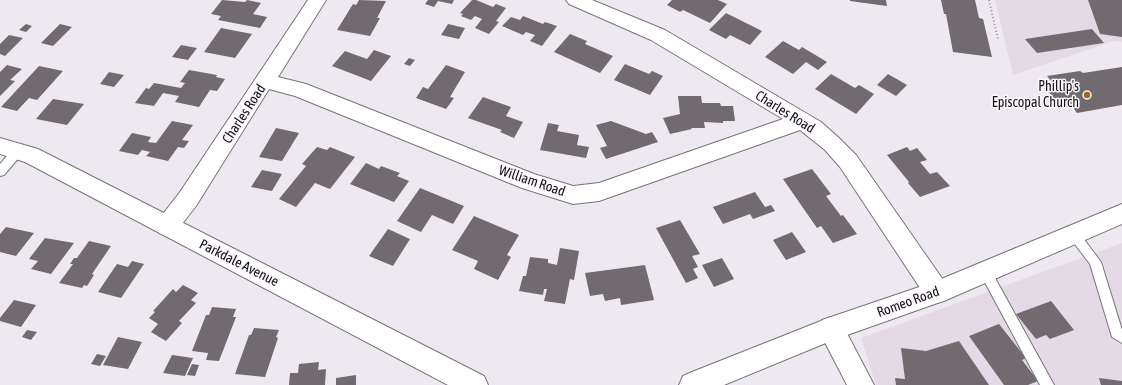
<!DOCTYPE html>
<html>
<head>
<meta charset="utf-8">
<style>
	body { margin:0 }
	canvas { display:block; background:#eee9f0 }
</style>
</head>
<body>
<canvas width="1122" height="385"></canvas>
<script>
const g = document.querySelector('canvas').getContext('2d');
g.lineJoin = 'round';
function fill(path, color) {
  g.fillStyle = color;
  g.fill(path, 'evenodd');
}
function toPath(rows) {
  const path = new Path2D();
  for (const r of rows) {
    path.moveTo(r[0], r[1]);
    for (let i = 2; i < r.length; i += 2) path.lineTo(r[i], r[i + 1]);
  }
  return path;
}
function trace(path, color, width, dash) {
  g.strokeStyle = color;
  g.lineWidth = width;
  g.lineCap = dash ? 'butt' : 'round';
  g.setLineDash(dash || []);
  g.stroke(path);
}
function drawText(font, color, halo, rows, align = 'center') {
  g.font = font + ' "Asap Condensed",sans-serif';
  g.lineWidth = 3;
  g.setLineDash([]);
  g.textBaseline = 'middle';
  g.strokeStyle = halo;
  g.fillStyle = color;
  for (const [text, x, y, turn = 0] of rows) {
    g.save();
    g.translate(x, y);
    g.rotate((+turn || 0) * Math.PI / 180);
    g.textAlign = isNaN(turn) ? turn : align;
    if (halo) g.strokeText(text, 0, 0);
    g.fillText(text, 0, 0);
    g.restore();
  }
}
fill(toPath([
	[995,0,1122,0,1122,42,1114,41,1013,75],
	[1122,243,1122,385,876,385,861,338]
]), '#e3dae6');
fill(toPath([
	[222,0,245,2,247,0,261,3,253,14,267,17,260,28,218,20,221,16,211,14],
	[359,0,386,1,377,18,380,18,370,36,337,30,353,4,356,5],
	[428,0,454,0,452,4,438,1,434,7,425,4],
	[472,0,476,0,493,7,496,4,506,8,496,21,499,22,489,34,475,28,482,19,475,16,471,20,461,16,463,14,460,13],
	[672,0,718,0,727,4,710,23,683,10,680,12,667,5],
	[850,0,886,0,887,6,850,1],
	[941,0,975,0,979,18,983,19,992,57,953,52,946,14,944,14],
	[1088,0,1122,0,1122,37,1100,34],
	[726,13,762,31,750,45,730,35,726,39,709,30],
	[523,16,543,24,545,22,557,26,542,46,530,41,535,35,526,32,523,35,502,26,511,17,520,20],
	[26,24,32,26,26,32,19,30],
	[60,24,72,27,53,46,41,43],
	[448,24,465,28,459,39,441,35],
	[221,28,252,34,235,58,204,52],
	[1092,29,1104,43,1037,53,1025,39],
	[570,34,587,41,585,44,613,56,600,73,554,52],
	[9,35,23,38,5,56,0,54,0,44],
	[783,41,799,50,802,47,827,62,818,70,806,62,793,74,765,57],
	[181,45,197,48,188,60,172,57],
	[374,50,391,56,371,81,332,66,345,51,367,59],
	[409,58,415,60,410,66,404,64],
	[625,64,649,74,652,71,663,76,650,95,614,80],
	[7,65,22,69,10,80,15,81,0,96,0,72],
	[446,65,465,72,450,97,454,98,446,109,416,98,423,87,428,89],
	[39,66,63,71,37,100,29,98,17,111,1,107],
	[1122,67,1122,105,1077,113,1072,106,1062,108,1043,85,1053,83,1047,76,1080,71,1083,73],
	[189,70,217,75,216,77,225,79,217,91,210,90,199,107,175,102,179,96,163,93,154,106,135,103,146,88,149,89,154,83,181,88,185,83,180,82],
	[109,72,124,75,114,87,100,84],
	[831,74,855,88,859,85,874,94,856,114,815,89],
	[888,74,907,85,896,96,877,85],
	[678,96,701,96,702,103,720,103,721,106,733,106,735,121,723,121,723,123,704,122,705,128,691,128,692,129,670,134,663,118,680,114],
	[483,97,511,107,506,116,523,122,514,138,500,132,502,130,468,118],
	[53,99,84,104,67,125,36,119],
	[172,121,193,125,182,140,189,141,184,148,178,147,168,161,146,156,150,152,142,150,138,155,119,151,132,133,151,137,148,142,156,143],
	[611,121,646,134,652,132,658,142,606,159,600,148,607,146,596,125],
	[548,123,559,125,557,131,579,135,577,145,589,147,586,158,540,150],
	[276,128,299,133,282,161,259,157],
	[317,147,327,150,330,147,355,157,330,189,315,183,296,207,279,199,306,166,302,164],
	[907,147,910,151,917,148,927,160,920,162,930,174,937,172,950,186,920,197,908,183,909,182,887,155],
	[366,163,379,169,381,166,400,173,397,176,409,181,394,202,350,184],
	[812,169,831,194,826,196,841,216,843,215,857,234,833,243,821,226,817,228,783,179],
	[262,170,282,174,272,191,251,187],
	[420,188,464,206,453,224,432,215,421,232,397,221],
	[755,192,765,207,771,205,775,211,753,219,750,214,723,224,713,207],
	[474,216,519,235,507,255,511,257,498,280,474,269,478,261,452,250],
	[680,220,700,254,692,256,698,267,693,269,698,278,686,283,656,228],
	[6,227,34,233,16,256,0,252,0,234],
	[388,229,410,239,393,266,369,256],
	[792,232,806,252,786,260,773,240],
	[45,238,74,243,51,274,31,269,38,261,29,259],
	[89,241,111,246,92,274,94,275,87,286,84,285,82,288,59,283,73,264,70,264,74,258,77,258],
	[560,248,579,251,574,280,570,279,565,304,544,301,547,289,544,289,543,295,519,291,523,276,526,276,530,257,548,259,548,263,557,265],
	[722,258,734,279,714,287,702,265],
	[132,261,144,264,121,298,98,292,117,264,128,267],
	[645,265,654,300,621,305,620,298,605,301,603,294,590,296,585,273],
	[183,285,198,293,191,300,196,303,179,321,182,323,166,341,151,332,158,324,149,318,155,312,153,311,173,289,176,292],
	[14,300,36,305,21,327,0,321,0,318],
	[1051,301,1074,330,1050,339,1046,335,1036,339,1016,314],
	[212,307,236,309,233,317,236,317,219,361,206,360,208,353,192,351,206,315,209,315],
	[999,324,1026,358,1022,360,1038,381,1028,385,1004,385,969,336],
	[254,328,279,330,276,337,278,338,265,377,235,374,249,335,251,335],
	[27,330,37,332,31,340,22,337],
	[118,337,142,342,128,369,103,365],
	[959,341,989,385,896,385,895,378,905,379,901,348,926,351],
	[97,354,106,356,100,366,91,364],
	[172,355,193,358,185,376,163,373],
	[319,362,318,370,326,369,325,385,289,385,290,373,298,373,299,364],
	[192,364,199,365,195,376,187,375],
	[356,375,356,385,336,385,336,378],
	[1099,378,1122,381,1122,385,1101,385]
]), '#716b6f');
const lane = toPath([
	[18,147,22,148,23,151,22,154,4,175,0,176,0,164,14,148,18,147],
	[1073,229,1077,230,1101,262,1122,330,1122,343,1112,337,1090,264,1067,234,1069,230,1073,229],
	[985,266,989,267,1054,385,1040,385,981,275,979,271,981,267,985,266]
]);
const street = toPath([
	[308,0,326,0,278,77,306,84,534,174,573,186,599,183,783,119,651,40,569,4,566,0,592,0,665,30,821,122,839,138,856,155,946,284,949,292,946,300,937,303,928,300,840,167,825,150,800,130,599,201,573,204,522,188,295,96,269,89,196,206,175,233,167,236,159,233,156,226,159,219,180,192,308,0],
	[831,317,840,320,874,385,847,385,818,329,822,320,831,317]
]);
const secondary = toPath([
	[0,138,38,149,484,376,488,385,448,385,25,162,0,154,0,138],
	[1122,204,1122,224,946,300,833,340,724,385,679,385,683,376,692,372,831,317,934,282,1122,204]
]);
trace(lane, '#777378', 2);
trace(street, '#777378', 2);
trace(secondary, '#777378', 2);
trace(toPath([
	[989,0,998,39]
]), '#949095', 2, [1, 2.5]);
fill(lane, '#fff');
fill(street, '#fff');
fill(secondary, '#fff');
for (const [x, y, r, color] of [
	[1087,95,4,"#a06724"]
]) {
  const dot = new Path2D();
  dot.arc(x, y, r, 0, 2 * Math.PI);
  g.fillStyle = color;
  g.fill(dot);
  trace(dot, '#fbf7fd', 1.5);
}
drawText('14px', '#141315', '#fbf7fd', [
	["Phillip's",1079,87],
	["Episcopal Church",1079,103]
], 'right');
drawText('14px', '#141315', '#fbf7fd', [
	["Charles Road",785,112,32],
	["Charles Road",244,114,-57],
	["William Road",532,181,19],
	["Parkdale Avenue",239,263,27],
	["Romeo Road",908,302,-20]
]);
</script>
</body>
</html>
